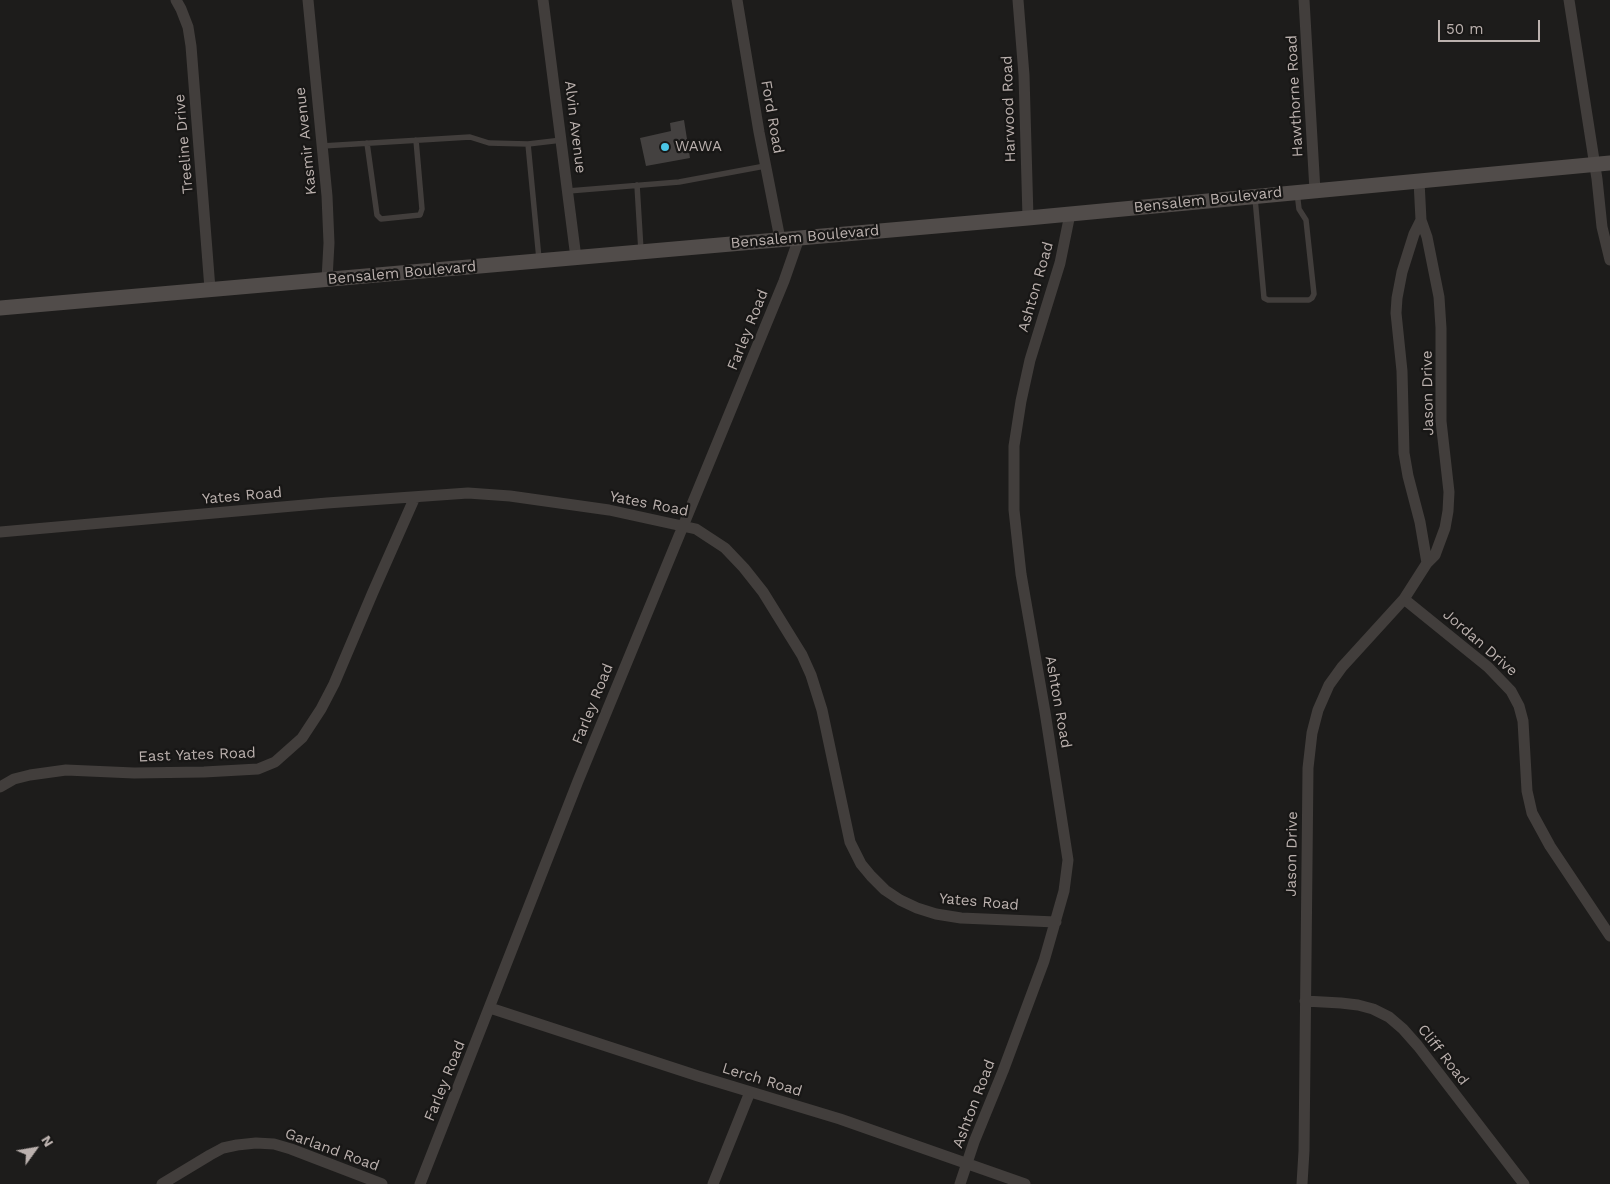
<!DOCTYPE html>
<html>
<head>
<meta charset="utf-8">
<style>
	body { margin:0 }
	#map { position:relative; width:1610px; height:1184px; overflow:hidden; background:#1d1c1b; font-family:"Work Sans",sans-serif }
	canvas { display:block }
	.north { position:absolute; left:10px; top:1124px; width:50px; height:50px; -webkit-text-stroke:4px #181716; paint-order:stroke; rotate:58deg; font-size:14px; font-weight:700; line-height:20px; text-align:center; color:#bbb1ae }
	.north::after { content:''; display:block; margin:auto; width:18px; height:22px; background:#bbb1ae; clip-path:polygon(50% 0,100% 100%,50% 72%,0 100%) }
	.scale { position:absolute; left:1438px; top:20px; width:102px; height:22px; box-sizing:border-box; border:2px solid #bbb1ae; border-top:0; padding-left:6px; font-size:15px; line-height:18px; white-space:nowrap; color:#bbb1ae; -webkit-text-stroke:4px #181716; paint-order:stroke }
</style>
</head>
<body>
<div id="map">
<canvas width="1610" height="1184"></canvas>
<div class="north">N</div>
<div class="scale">50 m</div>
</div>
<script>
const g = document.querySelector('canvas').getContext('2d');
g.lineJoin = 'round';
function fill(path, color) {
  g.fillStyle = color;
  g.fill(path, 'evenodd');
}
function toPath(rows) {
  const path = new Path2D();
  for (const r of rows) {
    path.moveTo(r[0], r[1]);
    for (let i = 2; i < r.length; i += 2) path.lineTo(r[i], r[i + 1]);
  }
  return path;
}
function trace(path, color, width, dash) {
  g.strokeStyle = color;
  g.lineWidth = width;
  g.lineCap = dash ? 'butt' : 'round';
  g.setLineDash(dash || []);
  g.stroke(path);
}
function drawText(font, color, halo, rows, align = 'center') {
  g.font = font + ' "Work Sans",sans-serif';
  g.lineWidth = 4.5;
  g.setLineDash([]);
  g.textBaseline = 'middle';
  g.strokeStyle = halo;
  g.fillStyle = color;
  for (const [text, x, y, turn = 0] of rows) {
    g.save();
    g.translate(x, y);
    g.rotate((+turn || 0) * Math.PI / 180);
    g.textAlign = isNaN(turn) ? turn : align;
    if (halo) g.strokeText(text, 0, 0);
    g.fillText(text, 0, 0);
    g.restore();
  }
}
fill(toPath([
	[684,120,690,158,646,166,640,138,671,131,670,123]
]), '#444140');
trace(toPath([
	[367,143,377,215,381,219,420,215,422,209,416,140],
	[322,146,470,137,489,143,528,144],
	[637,185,641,251],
	[568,191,679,182,765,166],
	[1255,198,1264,298,1268,300,1309,300,1312,298,1314,294,1306,220,1299,209,1297,192],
	[539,259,528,144,562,140]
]), '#423e3c', 5.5);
trace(toPath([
	[176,0,181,9,188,27,191,46,210,289],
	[308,0,327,196,329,243,327,279],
	[543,0,576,258],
	[737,0,759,132,780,239],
	[1018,0,1024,75,1028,218],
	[1304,0,1315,191],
	[1569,0,1597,179,1602,227,1610,260],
	[1421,220,1414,234,1402,272,1397,298,1396,313,1402,371,1404,453,1408,476,1420,522,1427,563],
	[0,532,327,503,468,493,510,496,609,510,696,529,725,548,744,568,763,592,802,655,811,675,822,710,850,842,861,864,871,876,885,890,900,900,917,908,936,914,961,918,1056,922],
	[1404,599,1488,667,1511,691,1519,706,1523,721,1527,791,1532,813,1550,846,1610,936],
	[0,787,14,779,30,775,66,770,134,773,204,772,258,769,275,762,302,738,321,709,334,684,373,592,415,497],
	[1305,1001,1341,1003,1358,1005,1373,1009,1389,1017,1403,1029,1418,1046,1524,1184],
	[490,1008,698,1076,840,1119,1025,1184],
	[162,1184,210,1155,223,1148,237,1145,256,1143,274,1144,291,1149,382,1184],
	[420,1184,578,781,784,281,799,238],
	[713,1184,750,1092],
	[960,1184,974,1142,1003,1071,1044,961,1064,891,1068,860,1045,712,1021,574,1014,510,1014,446,1021,401,1030,360,1060,263,1070,214],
	[1302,1184,1304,1151,1308,768,1312,733,1318,710,1329,685,1342,667,1404,599,1427,563,1435,555,1445,528,1448,511,1449,492,1441,421,1441,328,1439,297,1427,237,1421,220,1419,181]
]), '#423e3c', 11);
trace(toPath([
	[0,308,1028,218,1610,163]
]), '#514c4a', 15);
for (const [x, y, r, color] of [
	[665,147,5,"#4ac5e5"]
]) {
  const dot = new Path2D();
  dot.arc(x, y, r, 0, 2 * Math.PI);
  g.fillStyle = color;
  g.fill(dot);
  trace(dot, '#181716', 2);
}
drawText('15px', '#bbb1ae', '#181716', [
	["Hawthorne Road",1295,96,-93],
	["Harwood Road",1009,109,-92],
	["Ford Road",772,117,80],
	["Alvin Avenue",575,127,83],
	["Kasmir Avenue",306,141,-96],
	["Treeline Drive",184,144,-95],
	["Bensalem Boulevard",1208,200,-6],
	["Bensalem Boulevard",805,237,-5],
	["Bensalem Boulevard",402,273,-5],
	["Ashton Road",1036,287,-74],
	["Farley Road",748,330,-68],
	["Jason Drive",1428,393,-91],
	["Yates Road",242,496,-5],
	["Yates Road",649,504,11],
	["Jordan Drive",1480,643,41],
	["Ashton Road",1058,702,80],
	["Farley Road",593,704,-68],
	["East Yates Road",197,755,-2],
	["Jason Drive",1292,854,-89],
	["Yates Road",979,902,5],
	["Cliff Road",1443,1055,52],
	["Lerch Road",762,1080,17],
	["Farley Road",445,1081,-68],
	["Ashton Road",974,1104,-69],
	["Garland Road",332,1150,20]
]);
drawText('15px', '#bbb1ae', '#181716', [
	["WAWA",675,147]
], 'left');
</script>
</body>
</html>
